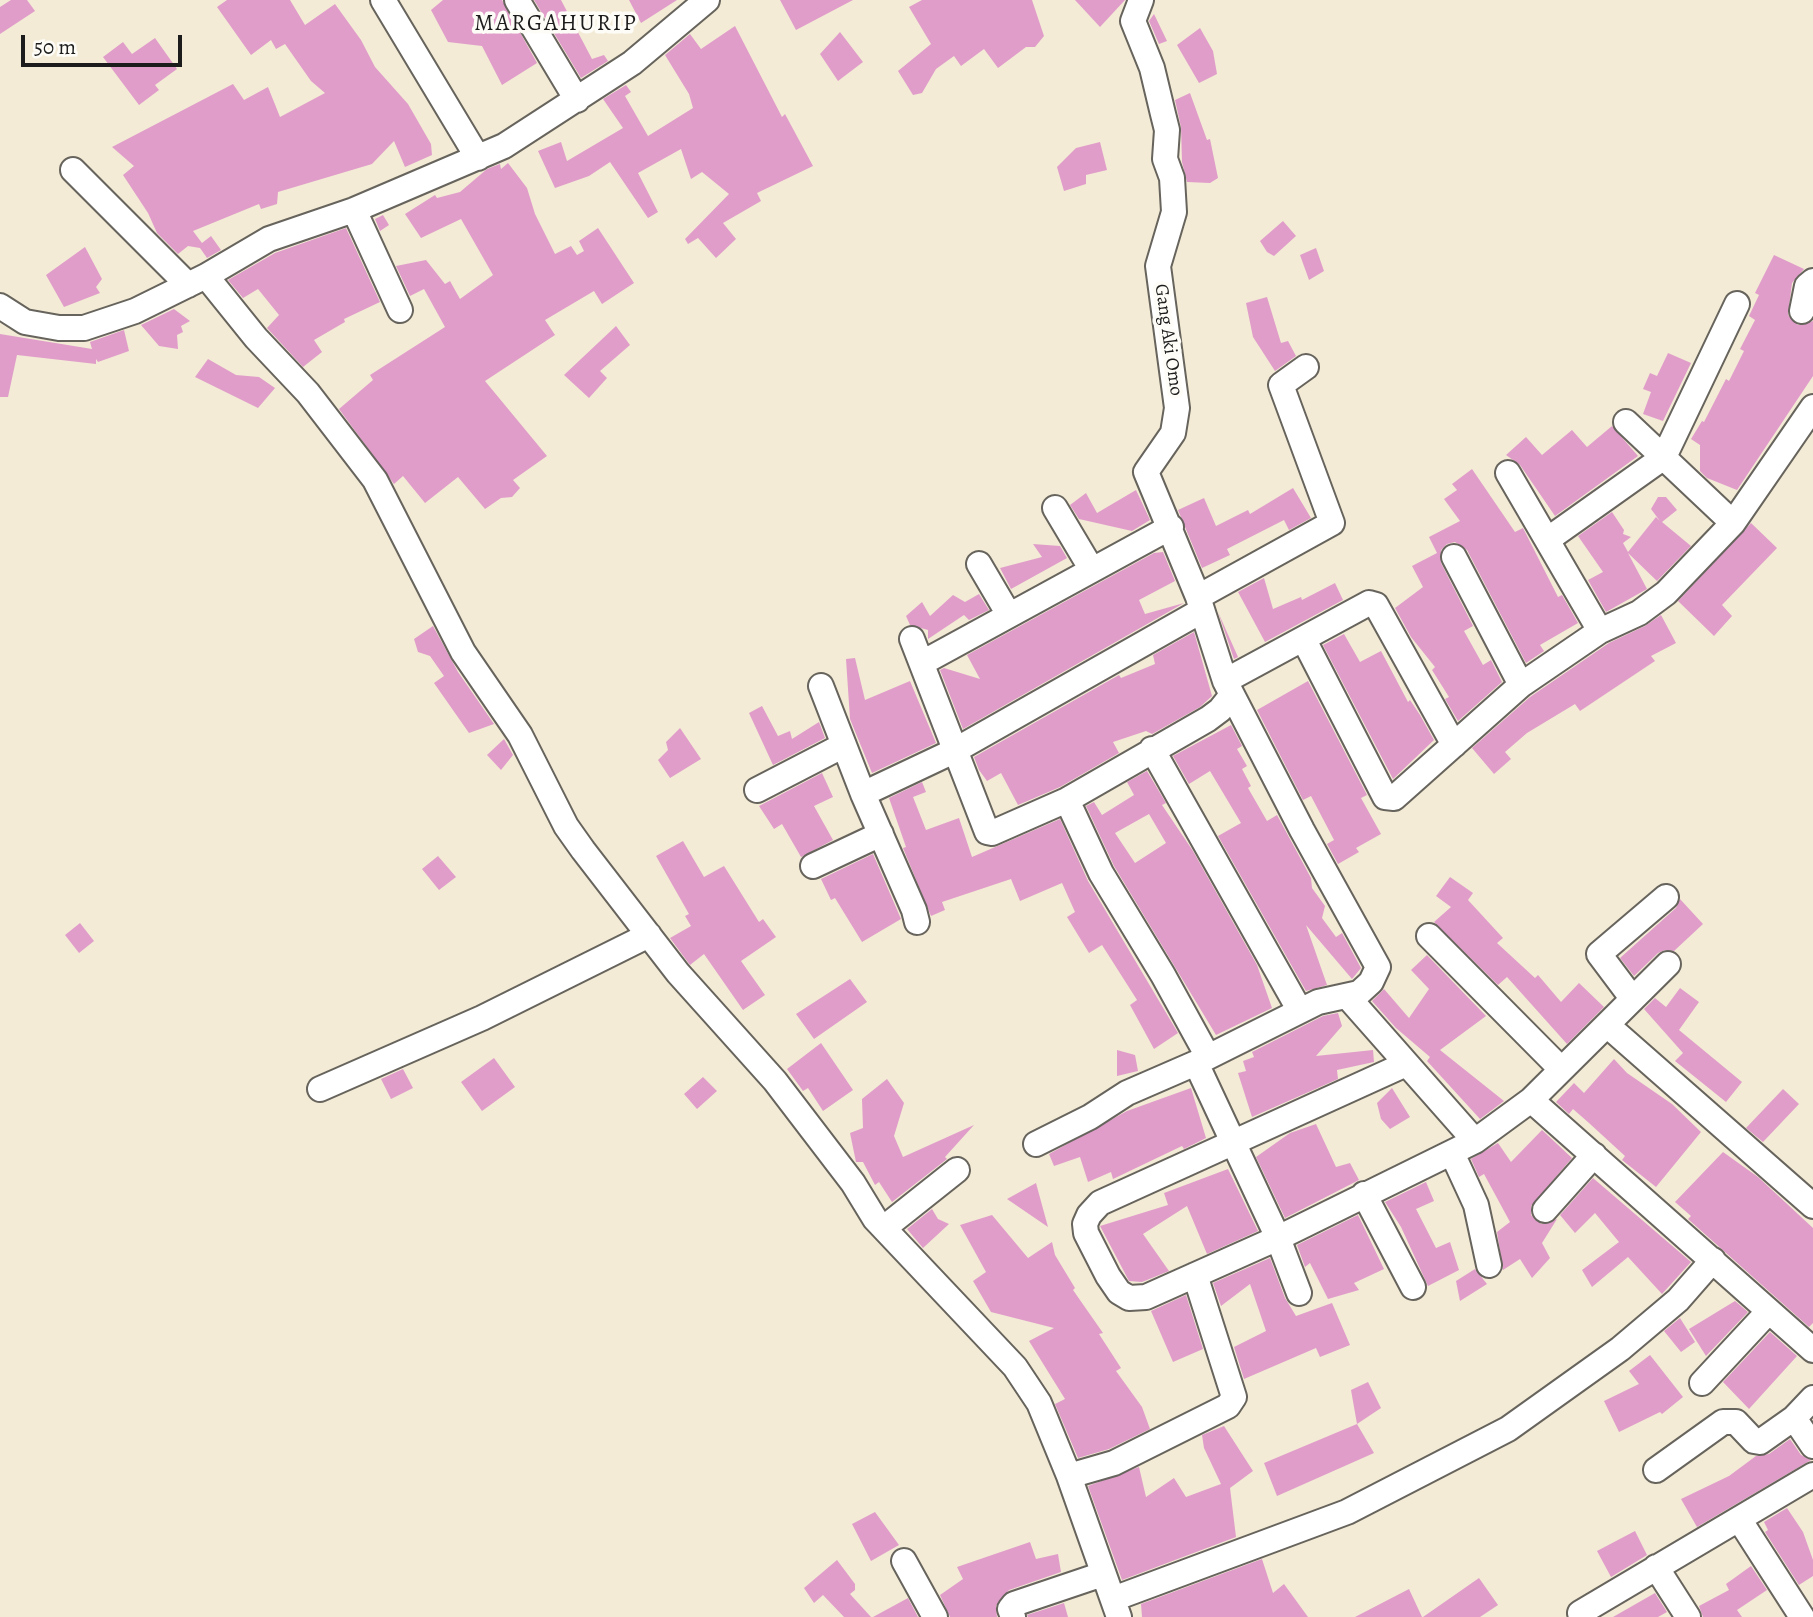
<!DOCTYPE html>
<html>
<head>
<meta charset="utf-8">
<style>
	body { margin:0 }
	#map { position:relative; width:1813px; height:1617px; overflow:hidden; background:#f3ebd5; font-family:Alegreya,serif }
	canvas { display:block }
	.scale { position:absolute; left:21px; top:35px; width:161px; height:32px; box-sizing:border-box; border:4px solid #1c1c1c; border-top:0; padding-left:9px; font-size:21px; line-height:24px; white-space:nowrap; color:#1c1c1c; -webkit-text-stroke:5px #fdfcf7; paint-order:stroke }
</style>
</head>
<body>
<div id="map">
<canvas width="1813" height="1617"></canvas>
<div class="scale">50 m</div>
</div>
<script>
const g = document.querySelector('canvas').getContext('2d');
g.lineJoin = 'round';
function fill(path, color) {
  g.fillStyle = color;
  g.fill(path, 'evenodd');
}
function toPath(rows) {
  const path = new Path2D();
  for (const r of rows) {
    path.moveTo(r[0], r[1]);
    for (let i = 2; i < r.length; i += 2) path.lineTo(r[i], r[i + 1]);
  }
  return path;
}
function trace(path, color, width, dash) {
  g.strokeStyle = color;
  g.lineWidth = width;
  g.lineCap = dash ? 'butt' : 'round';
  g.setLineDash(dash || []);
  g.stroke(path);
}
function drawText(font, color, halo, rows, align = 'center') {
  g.font = font + ' Alegreya,serif';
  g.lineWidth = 7;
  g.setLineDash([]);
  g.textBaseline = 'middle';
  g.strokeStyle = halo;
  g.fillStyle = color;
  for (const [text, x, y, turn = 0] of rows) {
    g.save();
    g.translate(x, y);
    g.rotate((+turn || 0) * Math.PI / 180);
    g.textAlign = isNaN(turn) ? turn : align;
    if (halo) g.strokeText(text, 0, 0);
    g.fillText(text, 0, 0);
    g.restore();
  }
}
fill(toPath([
	[11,0,27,0,35,11,0,34,0,7],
	[227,0,290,0,305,25,335,4,361,40,375,67,408,104,431,144,432,155,405,167,394,141,372,164,278,192,277,204,261,209,259,204,193,231,202,243,211,236,221,250,207,258,200,248,188,246,178,254,157,233,148,213,123,175,134,166,112,147,233,84,244,100,268,87,280,117,325,93,311,81,285,44,276,49,271,40,251,55,217,7],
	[443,0,502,0,537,63,502,85,482,46,448,42,431,10],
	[534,0,561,0,592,59,604,55,608,61,581,78],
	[629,0,677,0,641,23],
	[780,0,853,0,796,30],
	[922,0,1032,0,1044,36,1035,47,1026,47,998,68,984,49,961,66,954,56,936,69,922,93,913,95,898,71,931,44,909,7],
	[1075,0,1125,0,1100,27],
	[1154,14,1167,41,1159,44,1149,21],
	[735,26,782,117,785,114,813,166,757,193,761,201,723,223,736,239,716,258,698,238,688,244,685,239,729,194,702,172,691,179,681,149,638,173,658,212,648,218,610,162,589,176,555,188,538,151,561,142,567,161,623,128,603,99,626,85,631,92,625,96,648,136,693,108,689,94,665,55,690,34,701,49],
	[1200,28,1213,51,1217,74,1199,83,1177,45],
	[840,32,863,62,838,81,820,54],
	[155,38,177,69,155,85,159,90,139,105,103,57,123,42,132,54],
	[1190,93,1207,140,1210,139,1218,178,1210,183,1187,182,1182,162,1181,127,1175,100],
	[1100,142,1107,170,1086,175,1086,184,1064,191,1057,167,1076,148],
	[508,163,527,188,535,214,555,254,571,246,577,255,584,251,579,241,598,228,634,283,602,304,594,291,545,320,555,335,485,381,547,456,513,480,520,488,512,497,501,498,485,509,458,477,425,503,403,476,394,484,339,409,373,380,370,375,445,327,424,289,410,296,396,266,426,260,445,284,450,281,460,299,493,275,461,219,421,238,405,214,435,195,437,198,460,192,487,169,500,164,501,169],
	[383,215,389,225,380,231,375,219],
	[1283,221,1296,236,1274,256,1267,252,1260,241],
	[346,228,380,302,344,319,345,322,314,340,322,352,303,367,267,328,279,315,258,289,243,298,228,280,275,253],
	[85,247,102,279,96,287,100,293,64,307,46,275],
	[1316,248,1324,271,1309,280,1300,255],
	[1774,255,1804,269,1792,283,1788,315,1798,325,1813,321,1813,376,1737,490,1707,478,1700,471,1700,445,1691,439,1702,421,1704,422,1726,379,1729,381,1744,351,1740,349,1755,320,1749,316,1759,295,1755,293],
	[1267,297,1281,343,1288,341,1296,356,1275,371,1253,337,1246,303],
	[174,309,190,321,181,326,183,332,177,335,178,349,159,346,141,325],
	[616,326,630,345,600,371,607,378,589,398,564,375],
	[124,330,129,351,98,362,96,359,96,364,17,355,8,397,0,397,0,334,92,349,90,342],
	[1668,353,1691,363,1663,421,1643,414,1651,392,1643,389,1650,373,1657,376],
	[208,359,236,375,259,377,275,388,258,408,195,377],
	[1612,426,1638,456,1555,516,1520,465,1506,455,1526,437,1542,455,1572,430,1587,447],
	[1472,469,1515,532,1523,528,1558,597,1562,595,1578,623,1540,645,1544,651,1526,663,1467,550,1455,542,1447,544,1441,550,1441,563,1473,626,1464,631,1483,665,1491,660,1502,682,1458,721,1445,699,1449,697,1432,670,1435,667,1411,637,1395,608,1423,587,1412,566,1437,553,1429,537,1460,521,1444,499,1457,490,1452,484],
	[1293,488,1311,518,1289,530,1284,520,1227,549,1230,555,1202,568,1178,510,1204,498,1216,526,1248,510,1250,514],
	[1136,490,1150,520,1132,531,1079,519,1070,505,1086,493,1097,513],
	[1658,497,1666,497,1677,510,1662,522,1691,546,1657,581,1628,553,1647,589,1606,612,1588,580,1603,572,1578,536,1612,512,1624,530,1623,534,1631,537,1623,543,1628,552,1656,517,1660,521,1651,509],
	[1751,523,1777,548,1722,605,1732,616,1714,636,1678,601],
	[1033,544,1060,546,1067,558,1011,589,1000,568,1042,557],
	[1163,552,1175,581,1139,600,1145,614,1184,603,963,729,940,670,944,668,980,679,967,655,1154,553],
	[1264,578,1273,609,1301,597,1302,600,1335,583,1343,600,1265,642,1238,592],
	[979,594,989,610,969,620,964,615,928,639,928,630,910,625,906,616,922,602,930,616,953,595,965,602],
	[1218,612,1238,657,1234,659],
	[1661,615,1676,643,1651,656,1655,661,1580,711,1575,704,1527,733,1505,752,1511,759,1494,774,1472,748,1530,697,1609,643,1645,626],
	[433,626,458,672,494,724,469,733,434,683,444,676,430,656,418,652,414,639],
	[1194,632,1212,696,1200,707,1152,734,1146,731,1113,742,1119,753,1060,787,1018,805,1001,773,987,781,979,770,974,757,1119,675,1121,678,1155,664,1153,655],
	[1344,634,1360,662,1381,651,1408,702,1410,700,1420,715,1434,740,1393,779,1323,645],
	[855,658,865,700,910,681,936,743,872,773,850,719,846,659],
	[1308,681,1367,795,1361,798,1381,834,1356,848,1359,852,1338,864,1327,844,1334,840,1311,796,1303,800,1257,710],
	[762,706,778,736,790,731,792,739,819,722,825,738,773,765,749,713],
	[1231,725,1242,746,1237,749,1247,766,1242,769,1251,786,1248,788,1267,821,1277,815,1311,878,1312,888,1325,906,1322,918,1336,937,1342,933,1361,968,1352,979,1306,925,1327,985,1306,991,1218,836,1241,823,1210,771,1189,784,1173,756],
	[680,728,701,759,670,778,658,760,668,750,666,742],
	[504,739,513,755,501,770,487,755],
	[1147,771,1166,803,1162,805,1193,851,1257,965,1272,1008,1216,1035,1114,866,1086,806,1094,802,1102,815,1134,795,1127,782],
	[1149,814,1166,843,1135,863,1115,833],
	[822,773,833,797,814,806,833,840,801,857,782,824,774,829,759,806],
	[922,782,926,792,913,797,926,830,959,818,972,857,1060,819,1088,881,1178,1033,1154,1049,1130,1005,1137,1000,1102,945,1089,953,1067,917,1075,912,1062,883,1020,901,1011,879,942,902,945,910,931,916,903,848,906,847,889,798],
	[683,841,704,877,724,866,759,922,763,919,776,937,741,961,765,995,743,1010,704,954,690,965,670,938,691,926,685,916,689,914,656,856],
	[873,854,901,919,862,942,835,898,831,900,821,879],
	[438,856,456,877,439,890,422,869],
	[1450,877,1473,893,1468,900,1503,938,1497,943,1535,978,1538,975,1561,1002,1579,983,1604,1007,1567,1044,1507,977,1498,985,1434,922,1451,907,1436,896],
	[1680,899,1703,924,1674,951,1665,950,1658,953,1634,976,1620,958,1676,908],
	[80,923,94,941,79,953,65,935],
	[1427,955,1486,1016,1440,1050,1504,1101,1480,1119,1427,1061,1430,1057,1396,1028,1372,1001,1384,989,1409,1018,1429,989,1411,970],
	[850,979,867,1002,814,1039,796,1014],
	[1680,988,1699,1002,1679,1030,1742,1082,1726,1102,1675,1061,1683,1053,1644,1009,1655,998,1666,1007],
	[1338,1013,1342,1026,1316,1056,1373,1050,1374,1062,1337,1070,1338,1079,1252,1117,1238,1073,1246,1071,1243,1061,1254,1057,1252,1052,1323,1016],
	[821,1043,853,1090,823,1111,808,1088,803,1091,787,1069],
	[1117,1050,1135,1055,1138,1071,1117,1076],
	[494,1058,515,1087,482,1111,461,1082],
	[1614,1059,1627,1073,1672,1104,1701,1132,1656,1187,1622,1160,1625,1156,1589,1123,1573,1109,1569,1114,1556,1102,1574,1083,1584,1093],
	[403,1069,413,1088,391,1099,381,1079],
	[703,1077,717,1091,697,1109,684,1094],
	[887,1079,904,1103,894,1136,903,1157,974,1125,945,1157,947,1159,892,1202,879,1182,875,1185,863,1162,856,1162,850,1133,863,1128,862,1099],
	[1191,1088,1206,1138,1184,1149,1182,1146,1113,1179,1111,1172,1088,1182,1080,1157,1054,1166,1049,1154,1127,1111],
	[1392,1088,1410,1117,1390,1129,1381,1119,1377,1103],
	[1783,1089,1799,1104,1763,1142,1746,1128],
	[1316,1124,1336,1167,1350,1163,1359,1180,1285,1218,1256,1157,1290,1133],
	[1542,1130,1572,1158,1531,1206,1531,1215,1541,1224,1557,1219,1542,1243,1550,1258,1532,1278,1520,1259,1503,1270,1497,1232,1510,1222,1484,1174,1479,1177,1471,1159,1498,1143,1511,1162],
	[1723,1152,1758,1177,1813,1228,1813,1323,1809,1327,1688,1219,1691,1216,1675,1202],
	[1228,1169,1258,1231,1207,1254,1187,1206,1143,1234,1169,1271,1142,1282,1129,1281,1100,1226,1168,1205,1164,1193],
	[1593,1178,1691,1262,1662,1294,1628,1257,1592,1287,1582,1270,1619,1242,1595,1213,1575,1233,1560,1215],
	[1426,1182,1434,1201,1416,1209,1436,1248,1450,1242,1459,1270,1428,1286,1401,1227,1385,1202],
	[1036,1183,1048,1227,1007,1199],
	[932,1209,938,1219,949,1224,923,1248,907,1229],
	[992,1215,1028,1258,1052,1242,1055,1255,1075,1288,1073,1290,1103,1333,1099,1334,1121,1368,1116,1371,1142,1407,1150,1429,1109,1449,1078,1458,1055,1404,1065,1399,1029,1341,1054,1328,991,1312,973,1281,986,1272,960,1225],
	[1358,1215,1384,1269,1354,1283,1359,1290,1328,1299,1310,1263,1305,1267,1297,1245],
	[1270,1258,1285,1298,1296,1316,1332,1303,1350,1345,1320,1357,1316,1348,1244,1379,1234,1347,1266,1331,1250,1284,1221,1306,1213,1283],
	[1475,1269,1487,1284,1460,1301,1456,1281],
	[1186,1295,1203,1349,1173,1362,1151,1311],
	[1735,1301,1748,1312,1706,1356,1689,1329],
	[1680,1318,1695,1342,1681,1352,1664,1331],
	[1770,1332,1797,1356,1749,1409,1723,1382],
	[1650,1355,1683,1397,1662,1414,1660,1412,1619,1432,1604,1401,1639,1384,1629,1371],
	[1368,1382,1381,1408,1357,1424,1351,1390],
	[1357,1424,1374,1453,1277,1496,1264,1463],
	[1224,1426,1253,1471,1230,1488,1236,1537,1122,1580,1088,1486,1139,1467,1146,1497,1174,1478,1186,1497,1221,1484,1204,1448,1202,1435],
	[1790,1439,1801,1455,1811,1460,1697,1527,1681,1499,1729,1476,1756,1456,1769,1454],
	[1787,1508,1803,1532,1813,1560,1813,1576,1799,1585,1765,1532,1768,1530,1764,1522],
	[875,1512,899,1545,871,1561,852,1524],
	[1635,1531,1647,1555,1611,1577,1597,1551],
	[1030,1542,1036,1559,1058,1554,1061,1572,1009,1590,996,1606,997,1617,950,1617,940,1595,963,1579,957,1567],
	[1262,1559,1273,1593,1284,1584,1308,1617,1142,1617,1141,1604],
	[837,1560,855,1584,855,1590,850,1594,871,1617,844,1617,823,1595,814,1603,804,1588],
	[1751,1566,1767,1590,1737,1610,1742,1617,1703,1617,1699,1606,1729,1590,1726,1584],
	[1479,1578,1498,1605,1480,1617,1423,1617],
	[1409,1589,1422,1617,1355,1617],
	[1655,1593,1667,1612,1658,1617,1613,1617],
	[908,1598,918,1617,873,1617],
	[1064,1603,1068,1617,1028,1617,1027,1615]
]), '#e09dca');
const street = toPath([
	[383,0,478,158],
	[517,0,577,100],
	[73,170,188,285],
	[354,210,400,310],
	[206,276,256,338,308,393,375,480,463,652,520,735,566,826,583,850,678,973,775,1081,853,1183,875,1219,1015,1367,1039,1403,1069,1476,1119,1617],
	[0,306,25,322,59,328,84,328,135,311,206,276,269,239,354,210,504,146,632,63,707,0],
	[1802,311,1807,286,1813,281],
	[1626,422,1733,523],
	[1508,473,1600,631],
	[1055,508,1092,570],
	[1547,540,1664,457,1737,304],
	[1454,557,1521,685],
	[979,564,1009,615],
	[1198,597,1332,523,1281,385,1306,367],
	[912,639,987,832,992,833,1067,800,1208,719,1220,710,1232,695],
	[1304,640,1385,797,1394,798,1521,685,1600,631,1639,613,1666,593,1733,523,1813,407],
	[922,663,1171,527],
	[1225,681,1369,603,1376,605,1454,745],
	[821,686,863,794,914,910,917,922],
	[1152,749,1300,1011],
	[757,790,844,745],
	[863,794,954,751,1201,611],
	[1067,800,1101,873,1163,975,1207,1055],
	[813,866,881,834],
	[1429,936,1561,1069],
	[1347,996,1475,1141],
	[1632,998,1599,954,1666,897],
	[1607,1025,1813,1206],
	[1196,1063,1278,1238,1475,1141,1531,1100,1668,964],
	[320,1089,482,1018,649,935],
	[1531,1100,1813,1350],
	[1036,1144,1090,1117,1127,1093,1196,1063,1318,1002,1359,993,1371,982,1378,967,1302,830,1225,681,1198,597,1146,472,1173,433,1177,408,1158,266,1174,212,1172,178,1165,159,1167,130,1163,114,1152,68,1133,21,1141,0],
	[1452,1153,1476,1205,1489,1265],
	[1364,1194,1413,1287],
	[1545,1210,1594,1155],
	[884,1228,957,1170],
	[1299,1293,1278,1238,1146,1297,1129,1298,1119,1292,1108,1276,1086,1233,1085,1224,1089,1215,1100,1203,1406,1064],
	[1702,1383,1769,1311],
	[1813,1398,1794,1418,1813,1446],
	[1656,1470,1723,1422,1736,1422,1754,1441,1760,1442,1794,1418],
	[1069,1476,1114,1463,1228,1406,1234,1397,1195,1275],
	[1739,1519,1802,1617],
	[904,1561,935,1617],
	[1656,1567,1688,1617],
	[1113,1599,1347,1512,1508,1429,1620,1349,1678,1300,1713,1260],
	[1580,1613,1813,1475],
	[1013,1617,1010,1609,1014,1604,1103,1574]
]);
trace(street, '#67645d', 28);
trace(street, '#fff', 24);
drawText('19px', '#1c1c1c', '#fdfcf7', [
	["Gang Aki Omo",1168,340,82]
]);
g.letterSpacing = '2px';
drawText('23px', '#1c1c1c', '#fdfcf7', [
	["MARGAHURIP",556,24]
]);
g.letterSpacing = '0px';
</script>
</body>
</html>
